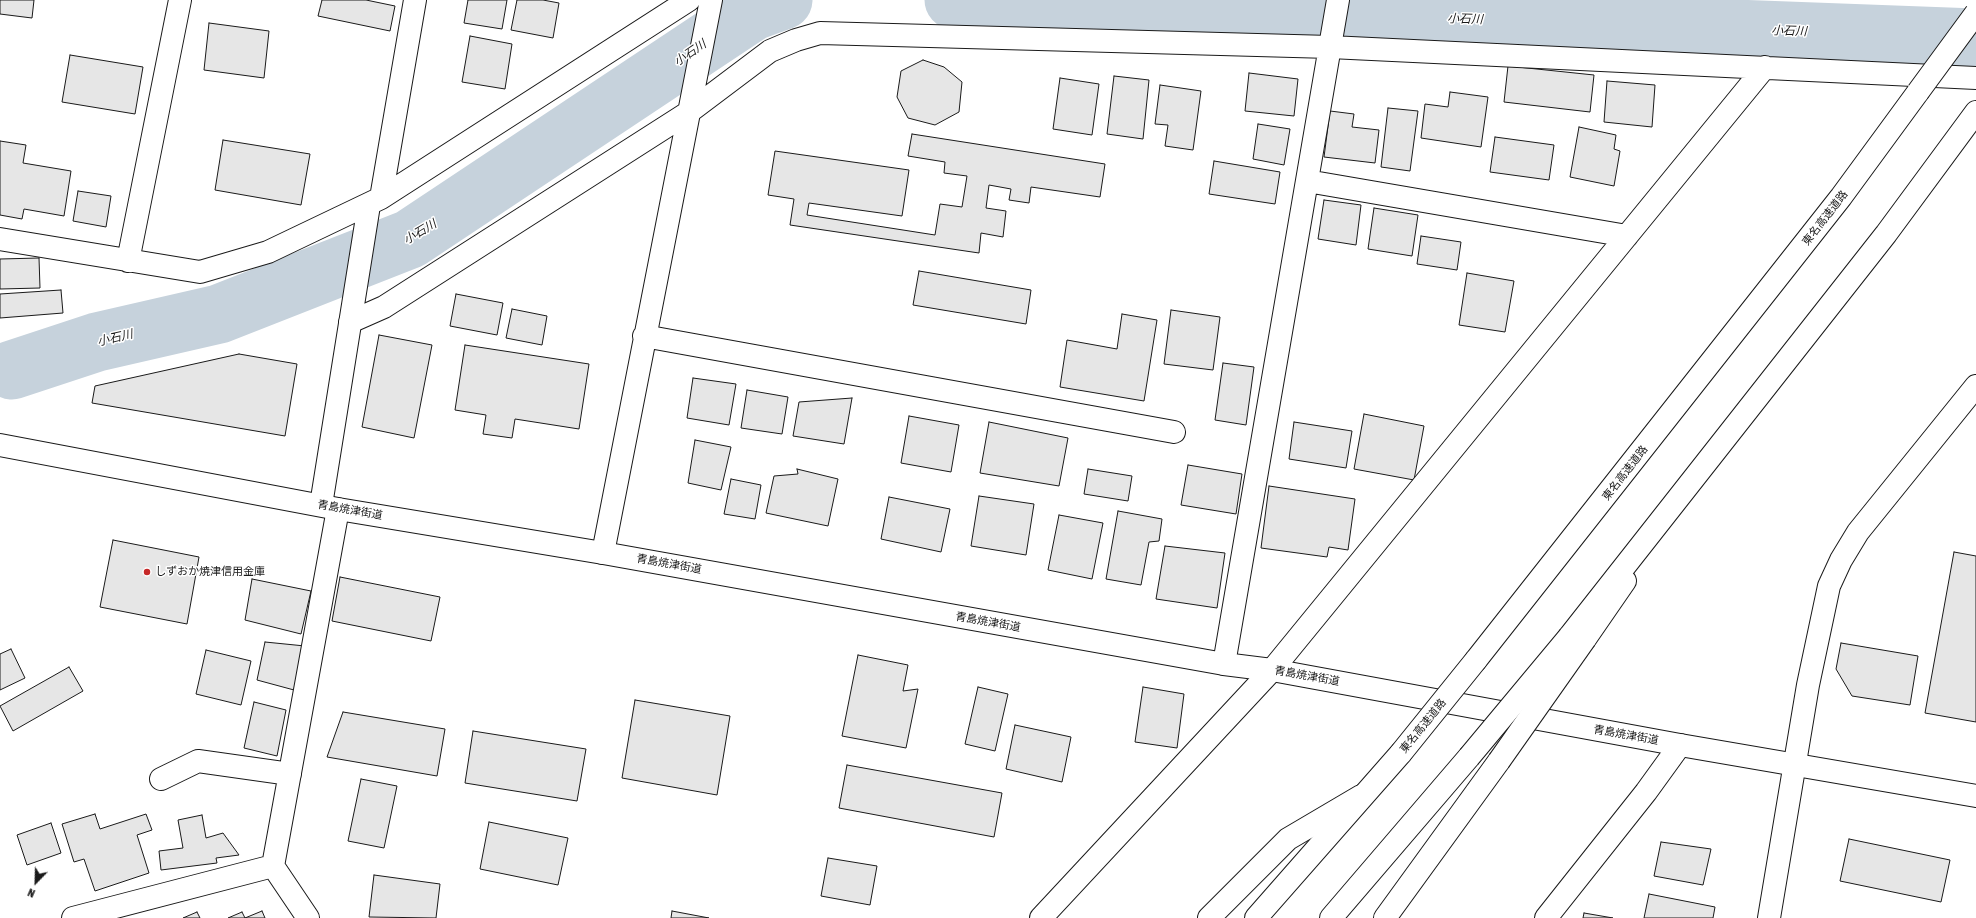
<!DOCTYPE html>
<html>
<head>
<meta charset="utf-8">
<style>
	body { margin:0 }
	#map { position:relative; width:1976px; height:918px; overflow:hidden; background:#fff; font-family:"Asap Condensed",sans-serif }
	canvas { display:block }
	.north { position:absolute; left:16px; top:862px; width:40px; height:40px; -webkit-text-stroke:3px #fff; paint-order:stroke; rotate:203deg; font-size:11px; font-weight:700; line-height:16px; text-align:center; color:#1a1a1a }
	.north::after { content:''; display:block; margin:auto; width:14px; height:18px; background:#1a1a1a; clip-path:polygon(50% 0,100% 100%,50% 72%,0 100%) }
</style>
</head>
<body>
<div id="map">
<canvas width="1976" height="918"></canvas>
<div class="north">N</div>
</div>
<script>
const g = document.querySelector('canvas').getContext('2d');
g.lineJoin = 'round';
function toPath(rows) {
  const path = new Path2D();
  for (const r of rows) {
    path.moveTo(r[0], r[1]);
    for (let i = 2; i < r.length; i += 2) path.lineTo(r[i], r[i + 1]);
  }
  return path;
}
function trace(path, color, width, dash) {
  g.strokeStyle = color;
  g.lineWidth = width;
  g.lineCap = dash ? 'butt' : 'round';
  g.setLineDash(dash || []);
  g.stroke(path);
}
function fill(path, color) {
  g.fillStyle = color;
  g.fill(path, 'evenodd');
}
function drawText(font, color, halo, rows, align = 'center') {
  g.font = font + ' "Asap Condensed","Noto Sans JP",sans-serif';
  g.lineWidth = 3;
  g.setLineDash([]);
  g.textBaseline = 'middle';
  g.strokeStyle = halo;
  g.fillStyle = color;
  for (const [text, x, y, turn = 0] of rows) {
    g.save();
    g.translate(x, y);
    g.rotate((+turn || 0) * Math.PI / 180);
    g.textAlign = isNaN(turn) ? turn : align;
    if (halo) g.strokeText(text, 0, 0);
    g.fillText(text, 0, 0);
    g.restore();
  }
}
trace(toPath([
	[954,0,1976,38],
	[12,370,97,342,219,314,410,239,753,11,783,0]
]), '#c6d2dc', 59);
const building = toPath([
	[0,0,34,0,32,18,0,14,0,0],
	[322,0,366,0,395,6,390,31,318,16,322,0],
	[468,0,507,0,502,29,464,23,468,0],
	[517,0,543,0,559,3,553,38,511,30,517,0],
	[209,23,269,31,264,78,204,70,209,23],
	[470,36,512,44,505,89,462,82,470,36],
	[70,55,143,67,135,114,62,102,70,55],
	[923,60,944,67,962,82,959,112,935,125,908,118,897,97,901,71,923,60],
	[1508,66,1594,75,1590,112,1504,102,1508,66],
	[1249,73,1298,79,1294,116,1245,111,1249,73],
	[1114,76,1149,80,1143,139,1107,134,1114,76],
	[1060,78,1099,84,1092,135,1053,129,1060,78],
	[1607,81,1655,85,1652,127,1604,122,1607,81],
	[1160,85,1201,91,1193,150,1165,146,1168,125,1155,124,1160,85],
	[1450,92,1488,97,1481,147,1421,138,1425,104,1448,107,1450,92],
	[1388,108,1418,111,1410,171,1381,167,1388,108],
	[1330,111,1354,114,1352,127,1379,130,1375,163,1324,157,1330,111],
	[1258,124,1290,129,1284,165,1253,159,1258,124],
	[1579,127,1616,135,1614,149,1620,151,1614,186,1570,177,1579,127],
	[912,134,1105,164,1100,197,1031,187,1029,203,1009,200,1011,189,989,185,986,208,1006,211,1003,237,981,233,979,253,790,225,794,199,768,195,775,151,909,170,902,216,809,203,807,215,935,235,940,204,962,207,967,176,944,173,945,162,908,156,912,134],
	[1495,137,1554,145,1549,180,1490,172,1495,137],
	[223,140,310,154,301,205,215,190,223,140],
	[0,141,26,145,23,163,71,171,64,216,24,209,22,219,0,215,0,141],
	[1214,161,1280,172,1275,204,1209,194,1214,161],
	[78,191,111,196,106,227,73,221,78,191],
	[1324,200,1361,205,1356,245,1318,239,1324,200],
	[1374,208,1418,215,1412,256,1368,249,1374,208],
	[1421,236,1461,242,1457,270,1417,264,1421,236],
	[39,258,40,288,0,289,0,259,39,258],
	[919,271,1031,290,1026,324,913,305,919,271],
	[1467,273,1514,281,1505,332,1459,325,1467,273],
	[61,290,63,313,0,318,0,294,61,290],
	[456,294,503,303,497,335,450,326,456,294],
	[512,309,547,316,542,345,506,338,512,309],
	[1171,310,1220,317,1213,370,1164,364,1171,310],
	[1122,314,1157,320,1144,401,1060,387,1067,340,1117,349,1122,314],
	[379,335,432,345,414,438,362,427,379,335],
	[465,345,589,364,579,429,515,419,512,438,483,434,486,415,455,410,465,345],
	[239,354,297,364,285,436,92,403,95,386,239,354],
	[1223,363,1254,367,1246,425,1215,420,1223,363],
	[693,378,736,384,729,425,687,418,693,378],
	[747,390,788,397,782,434,741,428,747,390],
	[852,398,844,444,793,436,799,402,852,398],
	[1364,414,1424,426,1414,480,1354,469,1364,414],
	[909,416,959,425,951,472,901,463,909,416],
	[989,422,1068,438,1059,486,980,473,989,422],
	[1294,422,1352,431,1346,468,1289,459,1294,422],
	[695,440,731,447,721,490,688,483,695,440],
	[1188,465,1242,474,1236,514,1181,505,1188,465],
	[797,469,838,479,828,526,766,513,774,476,798,474,797,469],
	[1088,469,1132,476,1128,501,1084,494,1088,469],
	[731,479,761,485,755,519,724,514,731,479],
	[1269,486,1355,499,1348,550,1329,547,1327,557,1261,548,1269,486],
	[979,496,1034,504,1026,555,971,546,979,496],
	[889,497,950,509,941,552,881,539,889,497],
	[1118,511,1162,519,1159,541,1149,542,1141,585,1106,579,1118,511],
	[1059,515,1103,523,1092,579,1048,570,1059,515],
	[113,540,199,557,187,624,100,607,113,540],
	[1165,546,1225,553,1217,608,1156,599,1165,546],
	[1954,552,1976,556,1976,722,1925,713,1954,552],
	[340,577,440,597,431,641,332,621,340,577],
	[252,579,311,591,301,634,245,620,252,579],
	[265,642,305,646,294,690,257,680,265,642],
	[1841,643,1918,656,1910,705,1852,696,1836,669,1841,643],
	[11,649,25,678,0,690,0,654,11,649],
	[206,650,251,661,241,705,196,694,206,650],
	[858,655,908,665,903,691,918,689,906,748,842,736,858,655],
	[69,667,83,691,13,731,0,706,69,667],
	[978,687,1008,694,995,751,965,744,978,687],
	[1143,687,1184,694,1177,748,1135,742,1143,687],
	[635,700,730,716,717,795,622,778,635,700],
	[254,702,286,710,277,756,244,748,254,702],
	[343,712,445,729,437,776,327,757,343,712],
	[1015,725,1071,737,1062,782,1006,769,1015,725],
	[473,731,586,749,577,801,465,783,473,731],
	[847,765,1002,793,994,837,839,808,847,765],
	[361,779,397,786,384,848,348,841,361,779],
	[95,814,100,829,146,814,152,830,137,835,149,873,95,891,84,859,74,862,62,824,95,814],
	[202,815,206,838,223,833,239,855,216,858,217,863,161,870,159,851,183,848,178,820,202,815],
	[489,822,568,838,558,885,480,869,489,822],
	[51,823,61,853,27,865,17,835,51,823],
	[1849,839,1950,860,1941,902,1840,881,1849,839],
	[1661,842,1711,849,1703,885,1654,876,1661,842],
	[828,858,877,866,870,905,821,896,828,858],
	[374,875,440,884,436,918,369,917,374,875],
	[1649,894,1715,907,1713,918,1644,918,1649,894],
	[262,911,265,918,245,918,262,911],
	[672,911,709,918,671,918,672,911],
	[197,912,200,918,183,918,197,912],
	[242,912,245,918,228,918,242,912],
	[1584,913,1613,918,1583,918,1584,913]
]);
fill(building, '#e6e6e6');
trace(building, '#1a1a1a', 1);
const minor = toPath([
	[1307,181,1627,236],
	[381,198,689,0],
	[0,239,200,272,268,252,381,198,415,0],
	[128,261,180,0],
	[350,322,384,307,689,112,770,51,796,40,820,33,1330,47,1976,78],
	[644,336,1174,432],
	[321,505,369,205],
	[603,553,711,0],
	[1585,639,1625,581],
	[1224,664,1338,0],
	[161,779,198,761,290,774],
	[273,866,338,509],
	[73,918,273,866,308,918],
	[1041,918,1272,670,1765,67],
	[1209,918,1288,839,1361,796],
	[1385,918,1499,761],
	[1546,918,1646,792,1680,745],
	[1769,918,1808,685,1829,586,1841,560,1858,532,1976,386]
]);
const major = toPath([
	[0,445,338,509,603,553,1224,664,1272,670,1680,745,1976,796]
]);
const highway = toPath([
	[1569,637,1886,234,1976,112],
	[1476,660,1841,197,1918,92],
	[1256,918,1401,753],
	[1331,918,1469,757]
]);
trace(minor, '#1a1a1a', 24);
trace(major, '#1a1a1a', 24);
trace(highway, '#1a1a1a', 24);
trace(minor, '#fff', 22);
trace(major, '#fff', 22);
trace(highway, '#fff', 22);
const minorBridge = toPath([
	[1499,761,1585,639]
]);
const highwayBridge = toPath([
	[1918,92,1976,13],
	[1401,753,1476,660],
	[1469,757,1569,637]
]);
trace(minorBridge, '#1a1a1a', 24, []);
trace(highwayBridge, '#1a1a1a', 24, []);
trace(minorBridge, '#fff', 22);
trace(highwayBridge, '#fff', 22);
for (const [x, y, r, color] of [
	[147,572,4,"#c62828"]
]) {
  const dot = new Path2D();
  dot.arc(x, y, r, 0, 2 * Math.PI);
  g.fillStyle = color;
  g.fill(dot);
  trace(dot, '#fff', 1.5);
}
drawText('11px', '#1a1a1a', '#fff', [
	["東名高速道路",1825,218,-52],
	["東名高速道路",1625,473,-52],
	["青島焼津街道",350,510,10],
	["青島焼津街道",669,564,10],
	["青島焼津街道",988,622,10],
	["青島焼津街道",1307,676,10],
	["東名高速道路",1423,726,-51],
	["青島焼津街道",1626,735,10]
]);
drawText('11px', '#1a1a1a', '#fff', [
	["しずおか焼津信用金庫",155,572]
], 'left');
drawText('italic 12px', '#1a1a1a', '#fff', [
	["小石川",1465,19,2],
	["小石川",1789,31,2],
	["小石川",690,53,-34],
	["小石川",420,232,-31],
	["小石川",115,338,-13]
]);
</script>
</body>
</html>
